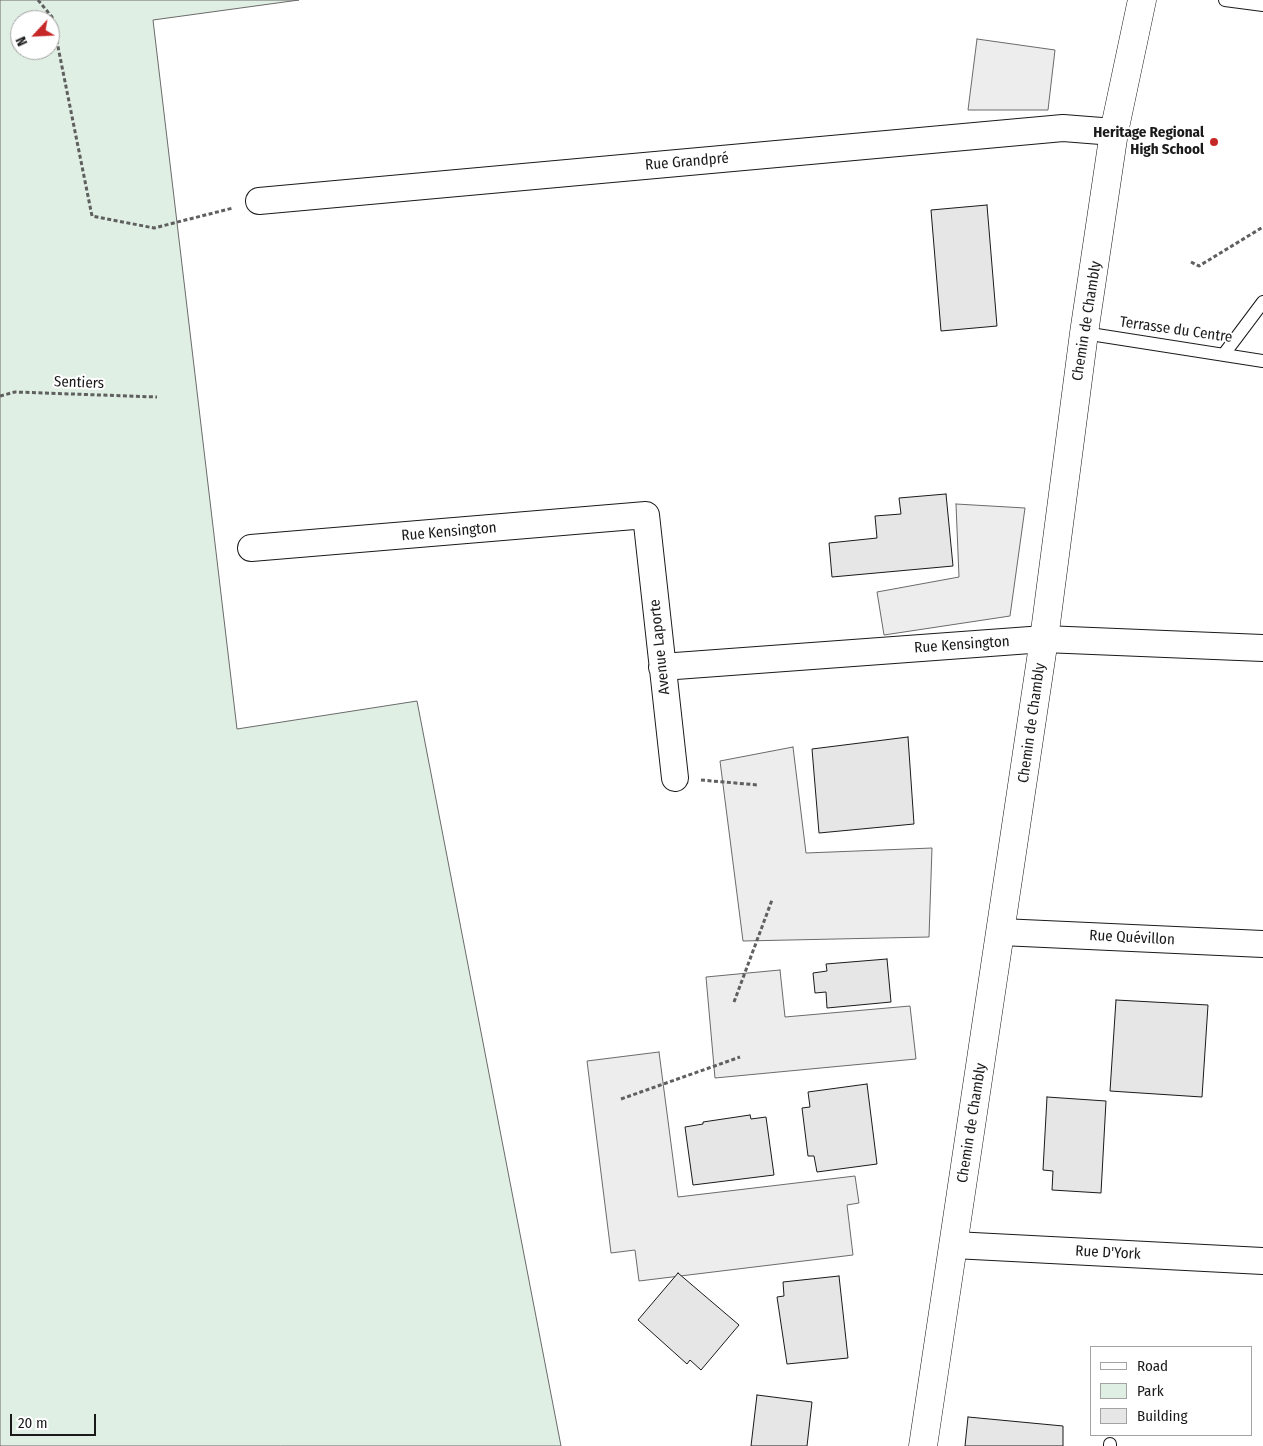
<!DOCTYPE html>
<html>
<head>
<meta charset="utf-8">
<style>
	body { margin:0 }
	#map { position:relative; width:1263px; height:1446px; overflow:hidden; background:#fff; font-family:"Fira Sans Condensed",sans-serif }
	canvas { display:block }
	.legend { position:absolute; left:1090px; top:1346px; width:162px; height:90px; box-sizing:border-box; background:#fff; border:1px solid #a3a3a3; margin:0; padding:6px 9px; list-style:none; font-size:15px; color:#1a1a1a }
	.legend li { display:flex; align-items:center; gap:10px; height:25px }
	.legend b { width:25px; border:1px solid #a3a3a3 }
	.north { position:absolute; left:10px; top:10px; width:50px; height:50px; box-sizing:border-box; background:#fff; border:1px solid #a3a3a3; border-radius:50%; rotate:245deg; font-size:14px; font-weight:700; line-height:20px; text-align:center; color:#1a1a1a }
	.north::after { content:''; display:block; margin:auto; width:18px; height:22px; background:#c62828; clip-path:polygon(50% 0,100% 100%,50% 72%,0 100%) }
	.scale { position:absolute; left:10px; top:1414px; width:86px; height:22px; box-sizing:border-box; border:2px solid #1a1a1a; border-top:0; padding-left:6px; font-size:15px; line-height:18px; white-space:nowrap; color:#1a1a1a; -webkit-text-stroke:4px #fff; paint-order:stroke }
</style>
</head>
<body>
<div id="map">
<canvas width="1263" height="1446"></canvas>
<ul class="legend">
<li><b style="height:6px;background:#fff"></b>Road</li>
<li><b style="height:14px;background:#e0efe3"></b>Park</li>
<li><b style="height:14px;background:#e6e6e6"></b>Building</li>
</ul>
<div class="north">N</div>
<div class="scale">20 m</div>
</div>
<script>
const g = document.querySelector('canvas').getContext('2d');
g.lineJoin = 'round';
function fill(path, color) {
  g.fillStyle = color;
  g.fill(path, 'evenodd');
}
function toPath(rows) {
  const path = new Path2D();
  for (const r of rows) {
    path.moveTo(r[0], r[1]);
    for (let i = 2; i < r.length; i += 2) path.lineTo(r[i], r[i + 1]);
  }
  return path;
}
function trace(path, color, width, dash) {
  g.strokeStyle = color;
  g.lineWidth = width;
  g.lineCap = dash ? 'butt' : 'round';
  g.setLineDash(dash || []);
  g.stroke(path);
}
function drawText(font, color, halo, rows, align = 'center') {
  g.font = font + ' "Fira Sans Condensed",sans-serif';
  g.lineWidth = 4;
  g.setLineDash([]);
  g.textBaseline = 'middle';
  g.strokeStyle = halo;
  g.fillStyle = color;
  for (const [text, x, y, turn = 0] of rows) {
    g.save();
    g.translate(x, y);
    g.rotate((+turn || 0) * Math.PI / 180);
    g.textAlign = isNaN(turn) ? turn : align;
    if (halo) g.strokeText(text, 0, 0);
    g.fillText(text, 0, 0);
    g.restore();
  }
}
const green = toPath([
	[0,0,299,0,153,20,237,729,417,701,561,1446,0,1446,0,0],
	[20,20,50,20,50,50,20,50,20,20]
]);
fill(green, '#e0efe3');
trace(green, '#6a6a6a', 1);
const parking = toPath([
	[977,39,1055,50,1048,110,968,110,977,39],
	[956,504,1025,508,1010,616,884,635,877,592,959,577,956,504],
	[793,747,806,853,932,848,929,937,743,941,720,761,793,747],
	[780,970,785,1017,910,1006,916,1059,715,1078,706,977,780,970],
	[659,1052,678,1197,855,1176,859,1203,847,1205,853,1255,639,1281,635,1250,611,1253,587,1061,659,1052]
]);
fill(parking, '#ededed');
trace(parking, '#6a6a6a', 1);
const building = toPath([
	[987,205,997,326,941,331,931,210,987,205],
	[946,494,953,566,832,577,829,543,877,538,875,516,901,514,899,498,946,494],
	[908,737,914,824,819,833,812,749,908,737],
	[887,959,891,1002,827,1008,826,992,815,993,813,973,827,971,826,964,887,959],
	[1116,1000,1208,1005,1202,1097,1110,1091,1116,1000],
	[867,1084,877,1164,817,1172,814,1156,808,1156,802,1108,810,1107,808,1092,867,1084],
	[1047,1097,1106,1101,1101,1193,1052,1190,1053,1171,1043,1170,1047,1097],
	[750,1115,751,1119,766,1117,774,1175,693,1185,685,1127,703,1124,703,1122,750,1115],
	[678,1273,739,1325,701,1370,690,1360,687,1364,638,1320,678,1273],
	[839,1276,848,1358,787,1364,777,1297,784,1296,783,1282,839,1276],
	[757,1395,812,1402,807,1446,751,1446,757,1395],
	[968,1417,1063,1426,1063,1446,965,1446,968,1417]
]);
fill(building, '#e6e6e6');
trace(building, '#1a1a1a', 1);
const lane = toPath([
	[1225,0,1263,5],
	[1084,333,1263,361],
	[1224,354,1263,302],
	[1110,1446,1110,1444]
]);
const street = toPath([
	[259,201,1063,128,1114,132],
	[251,548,646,515,675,778],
	[662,667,1044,639,1263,648],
	[1001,932,1263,944],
	[954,1245,1263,1261]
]);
const secondary = toPath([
	[923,1446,1044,639,1084,333,1114,132,1142,0]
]);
trace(lane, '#1a1a1a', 14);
trace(street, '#1a1a1a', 28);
trace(secondary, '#1a1a1a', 29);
trace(toPath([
	[38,0,52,17,92,216,154,228,233,208],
	[1191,262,1199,266,1263,227],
	[0,396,15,392,157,397],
	[701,780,758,785],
	[734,1002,772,900],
	[621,1099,740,1057]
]), '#5f5f5f', 3, [4, 2.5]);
trace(lane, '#fff', 12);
trace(street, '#fff', 26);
trace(secondary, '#fff', 28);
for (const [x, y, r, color] of [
	[1214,142,5,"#c62828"]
]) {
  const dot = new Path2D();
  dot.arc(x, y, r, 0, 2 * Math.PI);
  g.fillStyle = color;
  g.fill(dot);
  trace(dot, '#fff', 2);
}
drawText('bold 15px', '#1a1a1a', '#fff', [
	["Heritage Regional",1204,133],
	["High School",1204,150]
], 'right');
drawText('15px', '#1a1a1a', '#fff', [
	["Rue Grandpré",687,162,-5],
	["Chemin de Chambly",1087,321,-81],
	["Terrasse du Centre",1176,330,8],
	["Sentiers",79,383,2],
	["Rue Kensington",449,532,-5],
	["Rue Kensington",962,645,-4],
	["Avenue Laporte",660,647,-96],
	["Chemin de Chambly",1032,723,-82],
	["Rue Quévillon",1132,938,3],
	["Chemin de Chambly",972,1123,-81],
	["Rue D'York",1108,1253,3]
]);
</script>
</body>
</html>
